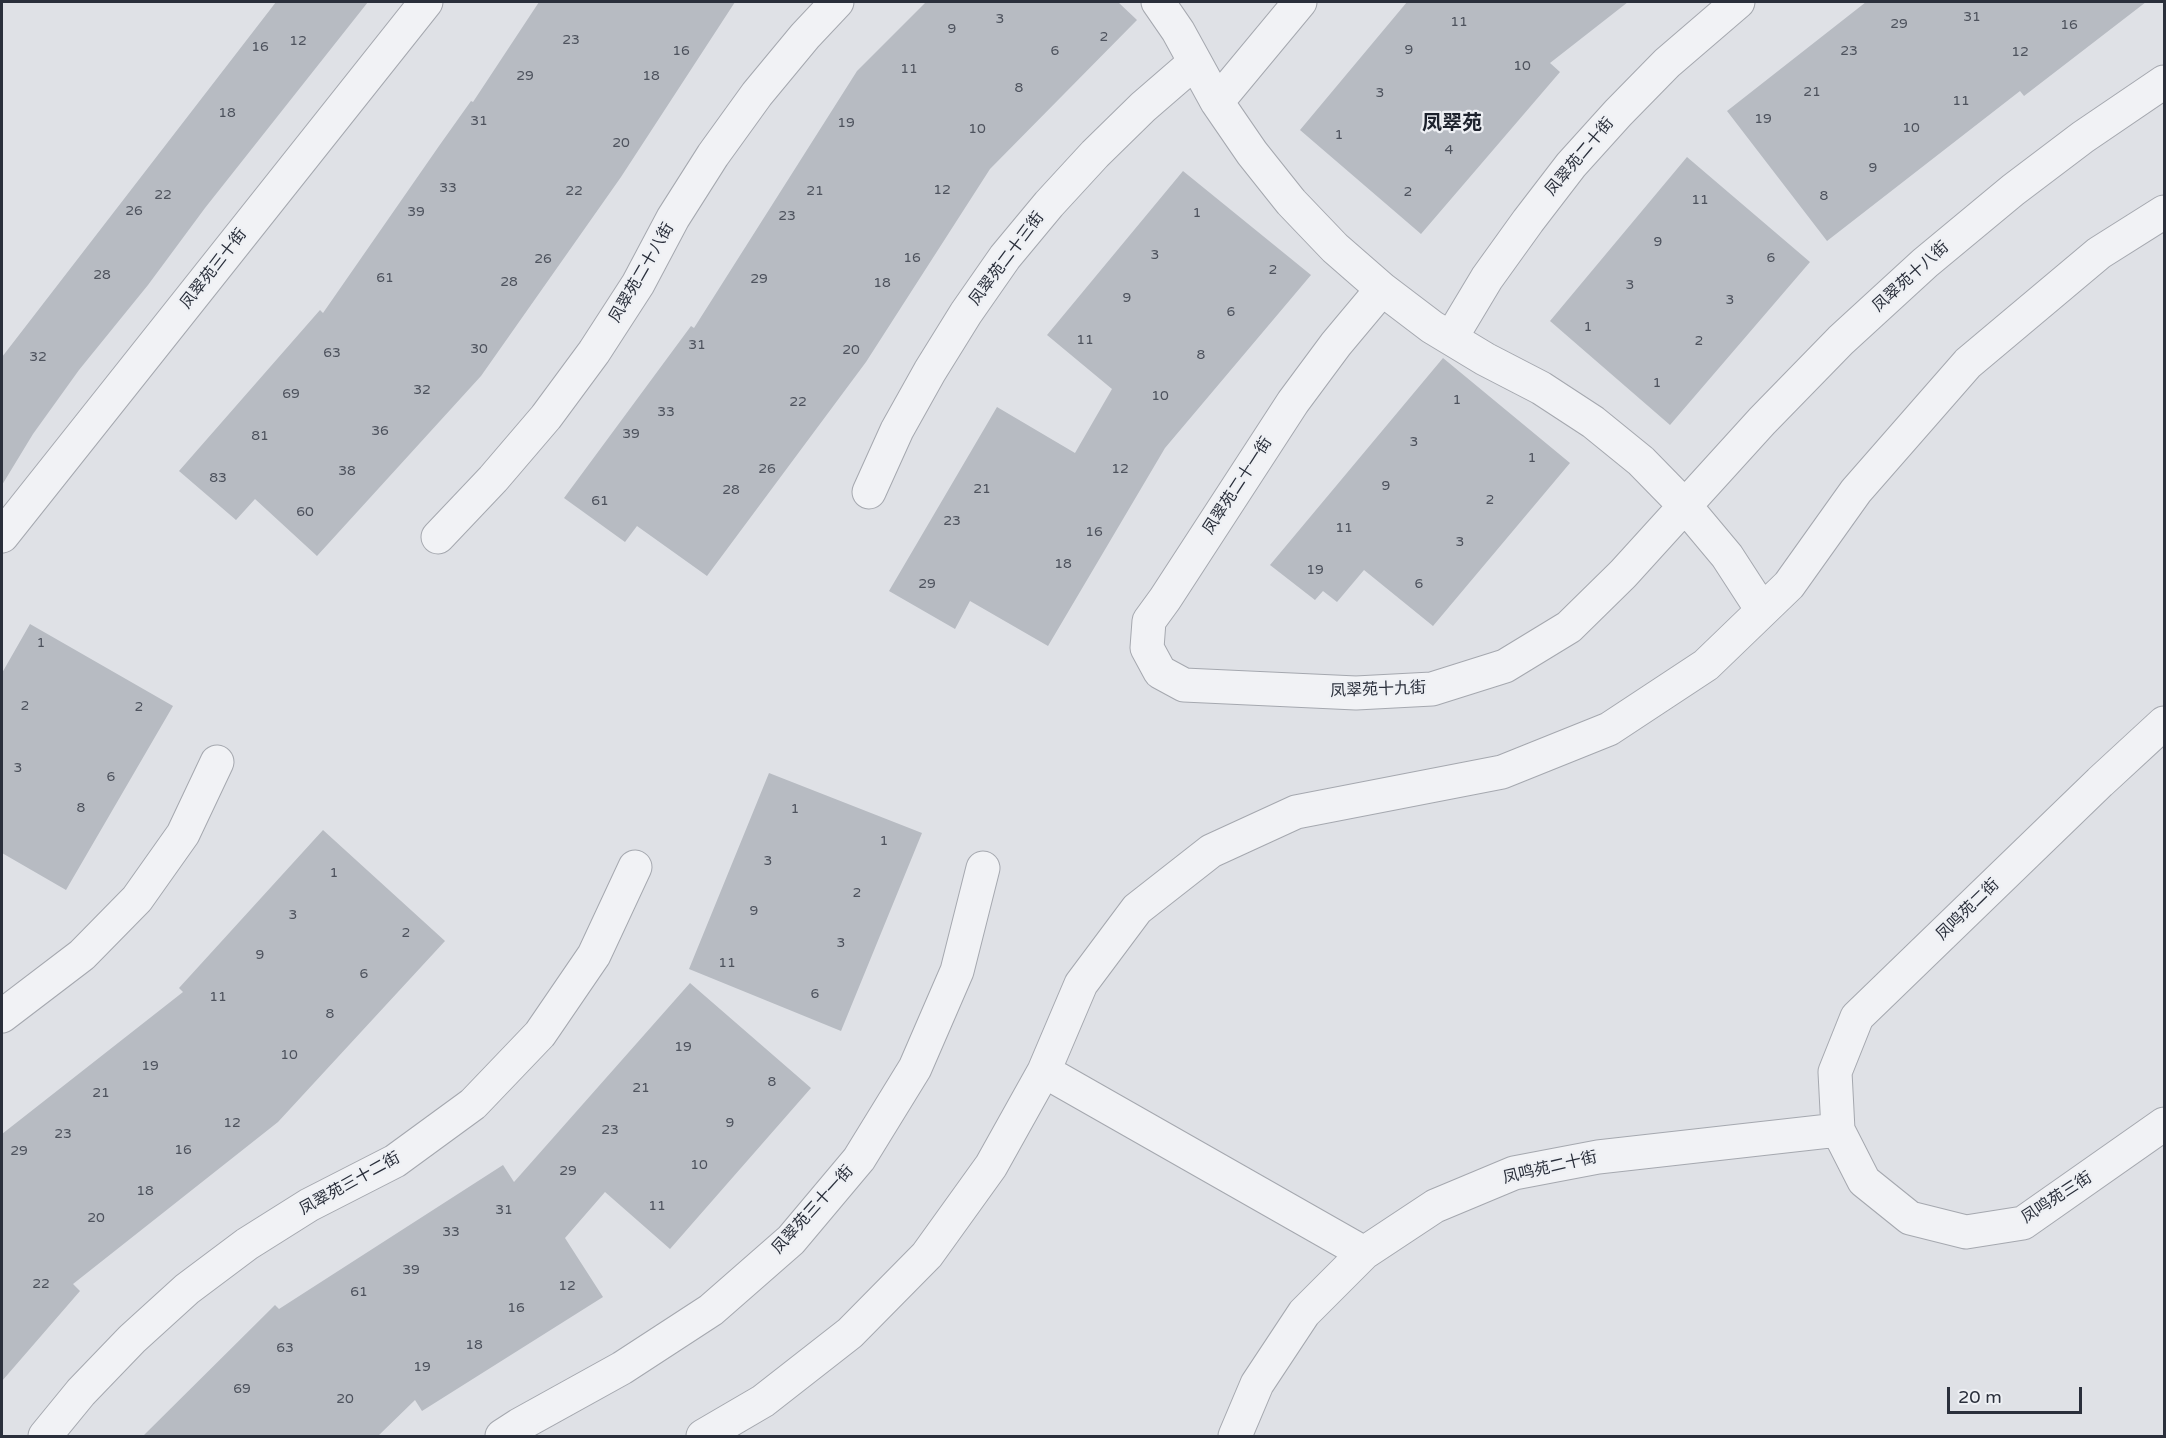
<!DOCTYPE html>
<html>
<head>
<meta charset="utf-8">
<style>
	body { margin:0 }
	#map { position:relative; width:2166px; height:1438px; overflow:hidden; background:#dfe1e6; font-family:"Varela Round",sans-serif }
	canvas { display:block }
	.frame { position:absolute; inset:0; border:3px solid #2a2f3b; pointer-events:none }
	.scale { position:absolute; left:1947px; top:1387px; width:135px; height:27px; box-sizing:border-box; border:3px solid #2a2f3b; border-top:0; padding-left:8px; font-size:18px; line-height:21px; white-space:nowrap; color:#2a2f3b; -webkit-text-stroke:4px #eef0f4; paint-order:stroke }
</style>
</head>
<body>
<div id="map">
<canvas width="2166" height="1438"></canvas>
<div class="frame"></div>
<div class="scale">20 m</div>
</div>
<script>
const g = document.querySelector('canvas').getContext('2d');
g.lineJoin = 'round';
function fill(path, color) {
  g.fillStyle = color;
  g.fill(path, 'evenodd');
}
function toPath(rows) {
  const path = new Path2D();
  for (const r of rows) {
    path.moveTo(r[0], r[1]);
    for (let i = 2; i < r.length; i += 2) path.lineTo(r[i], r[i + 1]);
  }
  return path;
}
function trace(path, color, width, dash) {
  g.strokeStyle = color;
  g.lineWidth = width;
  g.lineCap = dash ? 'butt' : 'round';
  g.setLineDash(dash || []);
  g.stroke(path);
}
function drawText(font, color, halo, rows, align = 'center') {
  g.font = font + ' "Varela Round","Noto Sans SC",sans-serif';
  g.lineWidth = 4.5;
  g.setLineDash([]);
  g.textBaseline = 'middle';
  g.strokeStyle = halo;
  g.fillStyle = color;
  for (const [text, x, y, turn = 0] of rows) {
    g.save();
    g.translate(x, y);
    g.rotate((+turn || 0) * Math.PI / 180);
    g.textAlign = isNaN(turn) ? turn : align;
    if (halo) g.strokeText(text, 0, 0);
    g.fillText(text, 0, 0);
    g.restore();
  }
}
fill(toPath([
	[276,2,368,2,205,208,148,285,79,370,33,434,2,485,2,357],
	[539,2,735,2,621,177,481,376,317,556,255,499,236,520,179,471,320,310,323,313,439,146,471,101,473,102],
	[926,2,1118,2,1137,20,990,169,866,362,707,576,637,526,625,542,564,498,691,326,694,328,857,71],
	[1407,2,1628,2,1550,63,1560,72,1421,234,1300,130],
	[1866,2,2146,2,2024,96,2020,91,1827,241,1727,111],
	[1687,157,1810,262,1670,425,1550,321],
	[1183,171,1311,275,1165,448,1048,646,970,601,955,629,889,591,997,407,1075,453,1112,389,1047,335],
	[1443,358,1570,463,1433,626,1364,570,1337,602,1323,591,1315,600,1270,565],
	[30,624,173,706,66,890,2,853,2,673],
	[769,773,922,833,841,1031,689,969],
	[323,830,445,941,278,1122,73,1284,80,1291,2,1381,2,1134,183,992,179,988],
	[690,983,811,1088,670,1249,605,1192,565,1238,603,1297,422,1411,415,1400,377,1437,142,1437,275,1305,279,1309,503,1165,514,1182]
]), '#b7bbc2');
const minor = toPath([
	[1158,2,1178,31,1217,102,1252,153,1291,202,1335,248,1382,289,1432,327,1485,359,1541,388,1593,422,1641,461,1686,507,1727,556,1762,610],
	[1217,102,1300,2],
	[1382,289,1336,344,1293,402,1165,599,1149,621,1147,648,1160,672,1184,685,1356,693,1432,689,1505,666,1569,627,1623,574,1762,421,1841,340,1925,263,2013,190,2083,137,2164,82],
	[1451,338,1487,278,1528,221,1571,165,1618,113,1667,63,1738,2],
	[869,492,897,430,930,371,966,313,1005,257,1049,204,1095,154,1143,107,1195,62],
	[2,536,426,2],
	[438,537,493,479,546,417,594,352,638,284,673,218,713,155,757,94,805,36,837,2],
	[2164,723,2100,782,1857,1017,1835,1072,1838,1130,1864,1181,1910,1218,1966,1232,2023,1223,2164,1124],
	[2,1016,82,955,137,899,183,834,217,762],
	[1044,1071,1364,1253],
	[45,1436,81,1392,132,1339,187,1289,247,1244,309,1205,395,1161,473,1104,540,1034,594,955,635,867],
	[502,1436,519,1425,622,1368,711,1310,791,1240,859,1159,915,1068,957,971,983,868],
	[703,1436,763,1401,850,1333,927,1255,991,1166,1044,1071,1081,984,1137,909,1211,851,1296,812,1502,772,1609,729,1706,665,1789,585,1856,491,1968,363,2099,253,2164,212],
	[1235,1436,1257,1384,1304,1313,1364,1253,1435,1206,1514,1173,1598,1157,1838,1130]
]);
trace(minor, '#a5a8af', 35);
trace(minor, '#f1f2f5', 33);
drawText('14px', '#4d525d', null, [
	["31",1972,17],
	["3",1000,19],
	["11",1459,22],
	["29",1899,24],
	["16",2069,25],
	["9",952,29],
	["2",1104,37],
	["23",571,40],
	["12",298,41],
	["16",260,47],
	["9",1409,50],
	["16",681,51],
	["6",1055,51],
	["23",1849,51],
	["12",2020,52],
	["10",1522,66],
	["11",909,69],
	["29",525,76],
	["18",651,76],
	["8",1019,88],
	["21",1812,92],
	["3",1380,93],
	["11",1961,101],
	["18",227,113],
	["19",1763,119],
	["31",479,121],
	["19",846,123],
	["10",1911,128],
	["10",977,129],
	["1",1339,135],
	["20",621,143],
	["4",1449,150],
	["9",1873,168],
	["33",448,188],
	["12",942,190],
	["22",574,191],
	["21",815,191],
	["2",1408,192],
	["22",163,195],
	["8",1824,196],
	["11",1700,200],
	["26",134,211],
	["39",416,212],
	["1",1197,213],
	["23",787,216],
	["9",1658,242],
	["3",1155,255],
	["16",912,258],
	["6",1771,258],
	["26",543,259],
	["2",1273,270],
	["28",102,275],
	["61",385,278],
	["29",759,279],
	["28",509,282],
	["18",882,283],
	["3",1630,285],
	["9",1127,298],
	["3",1730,300],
	["6",1231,312],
	["1",1588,327],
	["11",1085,340],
	["2",1699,341],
	["31",697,345],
	["30",479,349],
	["20",851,350],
	["63",332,353],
	["8",1201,355],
	["32",38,357],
	["1",1657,383],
	["32",422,390],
	["69",291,394],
	["10",1160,396],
	["1",1457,400],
	["22",798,402],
	["33",666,412],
	["36",380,431],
	["39",631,434],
	["81",260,436],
	["3",1414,442],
	["1",1532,458],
	["26",767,469],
	["12",1120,469],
	["38",347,471],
	["83",218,478],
	["9",1386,486],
	["21",982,489],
	["28",731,490],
	["2",1490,500],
	["61",600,501],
	["60",305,512],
	["23",952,521],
	["11",1344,528],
	["16",1094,532],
	["3",1460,542],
	["18",1063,564],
	["19",1315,570],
	["29",927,584],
	["6",1419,584],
	["1",41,643],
	["2",25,706],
	["2",139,707],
	["3",18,768],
	["6",111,777],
	["8",81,808],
	["1",795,809],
	["1",884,841],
	["3",768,861],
	["1",334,873],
	["2",857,893],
	["9",754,911],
	["3",293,915],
	["2",406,933],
	["3",841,943],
	["9",260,955],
	["11",727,963],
	["6",364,974],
	["6",815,994],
	["11",218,997],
	["8",330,1014],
	["19",683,1047],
	["10",289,1055],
	["19",150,1066],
	["8",772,1082],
	["21",641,1088],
	["21",101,1093],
	["12",232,1123],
	["9",730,1123],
	["23",610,1130],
	["23",63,1134],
	["16",183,1150],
	["29",19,1151],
	["10",699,1165],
	["29",568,1171],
	["18",145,1191],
	["11",657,1206],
	["31",504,1210],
	["20",96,1218],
	["33",451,1232],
	["39",411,1270],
	["22",41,1284],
	["12",567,1286],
	["61",359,1292],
	["16",516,1308],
	["18",474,1345],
	["63",285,1348],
	["19",422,1367],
	["69",242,1389],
	["20",345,1399]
]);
drawText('16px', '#2a2f3b', '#eef0f4', [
	["凤翠苑二十街",1580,157,-50],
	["凤翠苑二十三街",1007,259,-53],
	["凤翠苑三十街",214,269,-52],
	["凤翠苑二十八街",642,273,-60],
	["凤翠苑十八街",1911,277,-42],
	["凤翠苑二十一街",1238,486,-57],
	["凤翠苑十九街",1378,690,-2],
	["凤鸣苑二街",1968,910,-44],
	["凤鸣苑二十街",1550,1168,-13],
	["凤翠苑三十二街",350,1184,-29],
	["凤鸣苑三街",2057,1198,-33],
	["凤翠苑三十一街",813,1210,-48]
]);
drawText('bold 20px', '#1c212c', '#eef0f4', [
	["凤翠苑",1452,124]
]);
</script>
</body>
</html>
